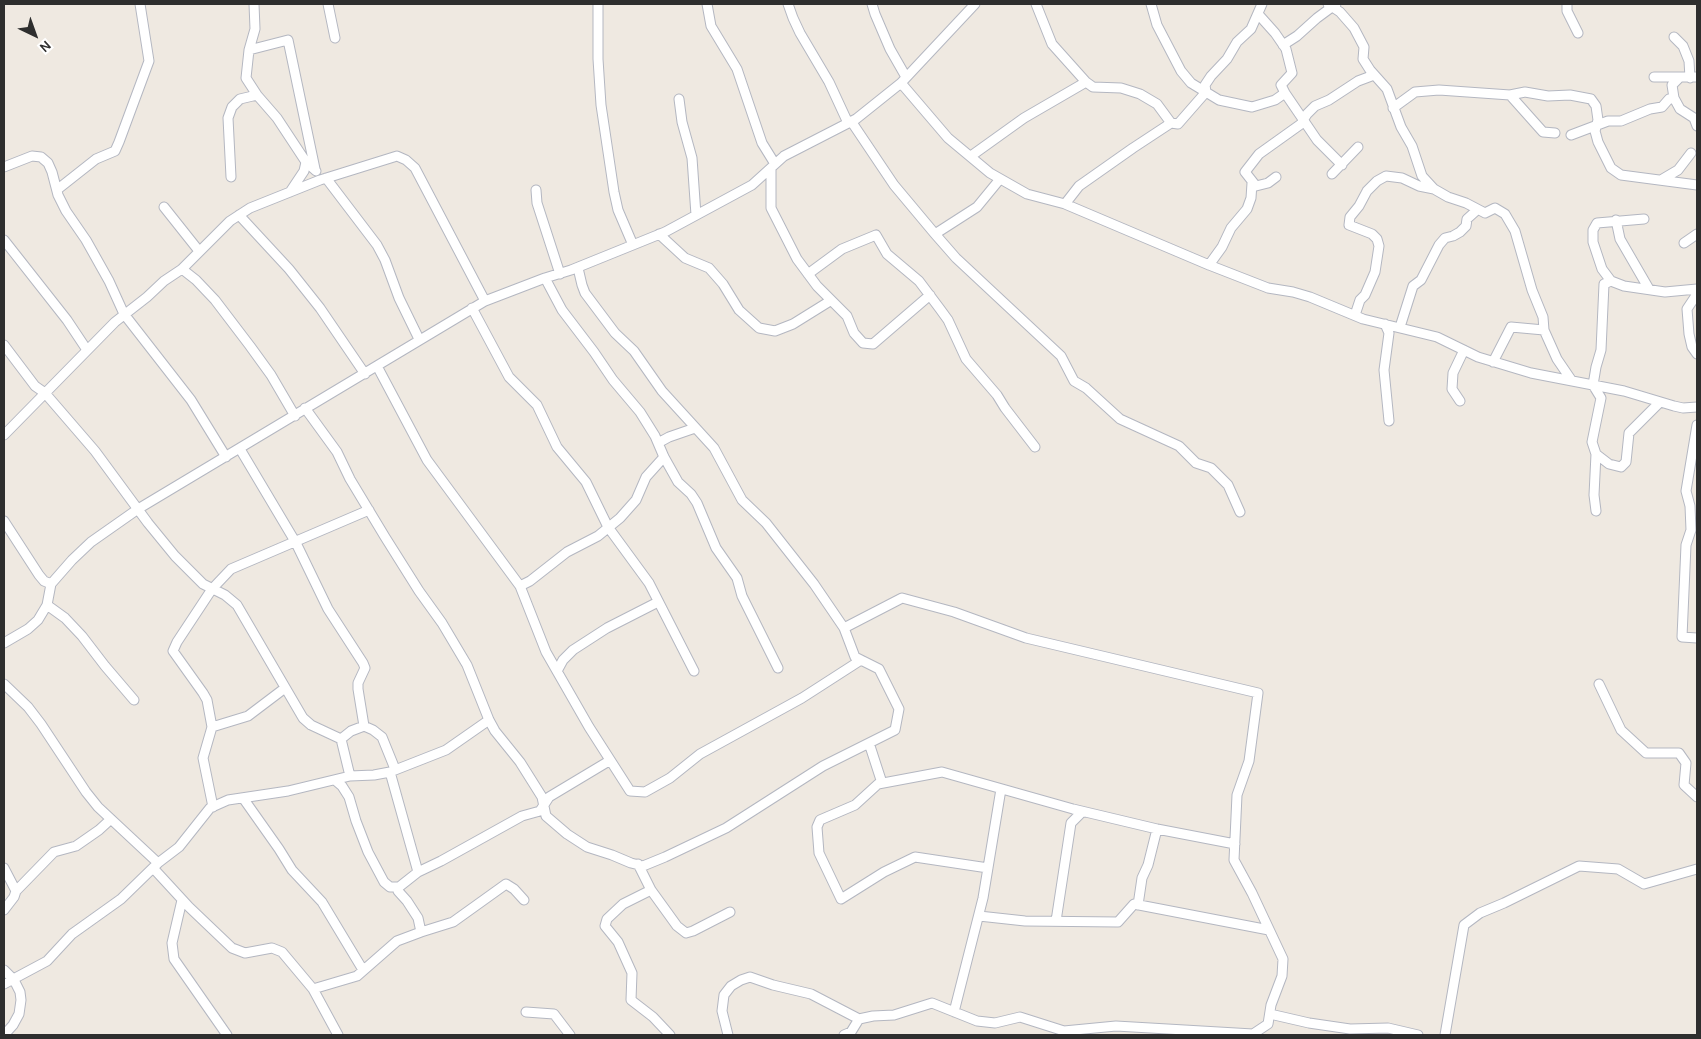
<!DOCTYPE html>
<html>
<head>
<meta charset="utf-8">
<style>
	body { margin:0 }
	#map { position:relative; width:1701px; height:1039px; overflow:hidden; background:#efe9e1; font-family:Karla,sans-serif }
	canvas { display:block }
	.frame { position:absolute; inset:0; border:5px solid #2e2e2e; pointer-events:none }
	.north { position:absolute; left:10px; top:10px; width:50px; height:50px; -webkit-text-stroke:4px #fff; paint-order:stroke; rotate:138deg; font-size:14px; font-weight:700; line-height:20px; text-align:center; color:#2e2e2e }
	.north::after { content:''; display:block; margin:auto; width:18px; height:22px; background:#2e2e2e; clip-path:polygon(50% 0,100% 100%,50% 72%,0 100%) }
</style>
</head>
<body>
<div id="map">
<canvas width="1701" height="1039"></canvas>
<div class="frame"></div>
<div class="north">N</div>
</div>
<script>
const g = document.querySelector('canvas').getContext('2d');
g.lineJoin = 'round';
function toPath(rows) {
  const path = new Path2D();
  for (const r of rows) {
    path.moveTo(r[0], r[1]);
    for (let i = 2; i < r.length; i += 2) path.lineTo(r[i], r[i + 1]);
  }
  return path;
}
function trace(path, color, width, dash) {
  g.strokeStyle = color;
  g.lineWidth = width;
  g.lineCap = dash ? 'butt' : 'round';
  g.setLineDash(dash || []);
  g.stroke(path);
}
const minor = toPath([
	[328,4,335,38],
	[598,4,598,59,601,105,614,192,618,210,633,245],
	[707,4,711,26,737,69,762,143,775,164],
	[788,4,793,18,800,33,829,82,848,123],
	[872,4,875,14,890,49,906,77],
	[1036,4,1052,44,1086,82,1093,87,1121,88,1140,94,1157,104,1171,123],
	[1151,4,1157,25,1181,71,1191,83,1219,100,1252,107,1275,100,1285,93],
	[1328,4,1340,12,1354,28,1364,47,1363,59,1370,70,1387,89,1401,127,1412,146,1422,176,1434,189],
	[1567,4,1567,11,1578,33],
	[1258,14,1275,33,1286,49,1292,73,1281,85,1285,93,1317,140,1342,165],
	[1674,37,1683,46,1689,61,1690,78],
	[1283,45,1297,36,1317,18,1336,4],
	[249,50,288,40,315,169],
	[1654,77,1697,77],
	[1679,78,1672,85,1674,98,1680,109,1694,118,1697,126],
	[901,83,948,138,990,173,1027,194,1065,204,1209,265,1268,288,1293,292,1310,297,1363,319,1437,337,1478,357,1531,373,1624,391,1674,406,1683,408,1697,407],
	[1206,92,1205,85,1211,76,1227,59,1237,42,1251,29,1262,4],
	[257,95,277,118,306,162,316,171],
	[1510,95,1543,132,1555,133],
	[679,99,682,122,692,158,696,215],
	[1393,108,1415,92,1439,90,1510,95,1525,92,1548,96,1570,95,1591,99,1596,106,1598,120,1595,131,1598,142,1611,168,1621,175,1697,185],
	[851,121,894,185,935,234,956,258,1061,356,1074,381,1086,388,1120,419,1179,446,1196,463,1211,468,1228,485,1240,512],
	[1571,135,1608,121,1621,121,1650,109,1662,107,1669,99,1674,98],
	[971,156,1024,118,1086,82],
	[4,167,32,156,41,157,48,163,52,172,58,195,66,211,86,240,109,281,124,314,191,400,226,457],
	[771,168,771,208,797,259,817,286,847,316,854,333,863,343,873,344,930,295],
	[1332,174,1358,147],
	[231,177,228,118,232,107,240,99,257,95,246,78,249,50,255,29,254,4],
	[1276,177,1268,183,1256,186,1245,172,1259,154,1301,124,1307,114,1315,106,1329,100,1358,81,1374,75],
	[326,178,377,245,385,260,399,298,419,339],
	[1661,180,1678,170,1691,153],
	[58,189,96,159,115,151,119,142,149,61,140,4],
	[536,190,537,203,560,274],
	[290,192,304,171,306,162],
	[1065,204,1079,186,1133,148,1171,123,1178,124,1206,92],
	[164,207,199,251],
	[239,215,289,269,320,308,365,374],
	[1616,220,1620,239,1649,289],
	[659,234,685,258,709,268,723,284,739,310,759,328,775,331,793,324,830,301],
	[935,234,977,207,1000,179],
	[4,240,67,320,87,350],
	[1684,243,1697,234],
	[1209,265,1222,247,1231,228,1247,209,1251,198,1252,183],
	[182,269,196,280,215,300,250,346,271,375,295,416],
	[808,274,842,249,876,235,887,254,919,281,940,309,948,320,966,359,997,395,1005,408,1035,447],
	[545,278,562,310,594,352,613,380,640,412,655,436,664,457,678,482,691,494,697,503,716,548,737,578,742,596,778,668],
	[1611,281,1602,269,1593,242,1593,230,1597,223,1644,219],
	[1697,294,1687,309,1689,334,1692,347,1697,354],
	[472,308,509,377,537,405,557,447,586,482,608,527,649,583,694,671],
	[1355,315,1360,300,1365,295,1375,272,1379,246,1377,239,1372,234,1349,225,1350,217,1359,206,1367,191,1377,181,1386,176,1402,178,1419,186,1434,189,1448,197,1466,203,1485,213,1495,208,1505,214,1515,231,1532,290,1543,317,1544,330,1557,359,1572,381],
	[1385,324,1389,333,1384,370,1389,421],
	[1400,327,1413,286,1421,280,1439,245,1445,238,1453,236,1460,232,1466,226,1467,219,1477,210],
	[4,345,35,386,45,393,51,400,95,451,148,523,175,556,203,584,225,595,237,605,303,718,311,725,341,739,350,776],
	[1493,362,1511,327,1544,330],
	[377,366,427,460,520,586,546,652,589,727,630,791,645,792,670,778,700,754,802,698,861,660],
	[1460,401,1452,389,1453,373,1464,350],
	[305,408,337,452,350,479,385,537,419,591,442,623,467,665,489,720,495,731,520,762,542,797,546,816,567,834,587,847,612,855,631,863,643,866,665,857,726,828,823,766,895,730,899,709,879,669,855,657,844,628,814,584,766,523,742,500,714,448,662,391,634,351,615,333,585,293,582,285,578,268],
	[1697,425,1686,491,1690,506,1691,530,1686,545,1682,637,1697,638],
	[4,435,115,322,147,297,164,281,182,269,230,221,250,208,320,180,397,156,406,160,415,168,485,301],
	[658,443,669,437,695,428],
	[240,449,296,543,328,609,363,663,365,668,358,683,358,689,364,726,351,731,341,739],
	[1596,454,1609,464,1621,467,1626,462,1629,433,1660,402],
	[1596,511,1594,495,1596,454,1592,442,1601,398,1593,385,1596,367,1601,350,1604,284,1611,281,1624,286,1665,292,1697,289],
	[4,521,39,575,44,581,51,584],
	[520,586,530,581,567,552,598,536,620,518,636,500,646,477,664,457],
	[47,605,65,618,82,636,105,666,134,700],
	[844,628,902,598,954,612,1026,638,1258,693,1249,761,1237,795,1234,860,1252,893,1283,959,1282,976,1271,1005,1268,1024,1253,1034,1116,1026,1064,1031,1020,1017,995,1023,977,1021,932,1003,894,1015,873,1016,859,1019,851,1032,844,1035],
	[4,643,28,629,38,620,47,605,51,584,72,560,91,542,138,509,485,301,545,278,571,270,665,232,752,185,784,156,856,119,901,83,975,4],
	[557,671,563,660,573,650,607,628,658,602],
	[4,684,28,707,41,724,86,792,98,807,158,863],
	[1599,684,1621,730,1646,753,1679,753,1686,763,1684,785,1697,797],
	[364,726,373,730,382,737,395,769],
	[212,727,248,716,285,688],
	[869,743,882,783],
	[390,772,446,750,489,720],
	[335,780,342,786,349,797,356,821,368,852,384,882,390,887,399,887],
	[243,798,279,849,292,870,322,902,363,970],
	[213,807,203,758,212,727,207,700,203,693,173,651,177,642,212,589,231,569,369,510],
	[638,864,651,890,623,904,607,919,605,926,618,942,632,973,631,1000,653,1017,670,1035],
	[4,868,16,891,14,897,4,910],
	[988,868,915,857,884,872,841,899,819,853,817,827,820,820,855,805,878,784,942,772,1073,809,1157,829,1235,844],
	[154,869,189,907,232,948,245,953,272,948,282,952,313,989,357,976,397,941,421,932,418,918,407,901,398,891,399,887,418,872,441,861,522,816,540,811,549,797,609,761],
	[651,890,677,926,686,933,693,931,730,912],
	[16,891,54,852,76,846,99,830,111,819],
	[182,900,172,943,174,959,227,1035],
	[1138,905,1142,878,1148,865,1157,829],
	[979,916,1025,921,1118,922,1134,904,1269,930],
	[1056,921,1071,823,1082,812],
	[421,932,453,922,506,884,514,889,524,900],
	[4,970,14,980,20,992,21,1000,19,1014,13,1025,4,1035],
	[4,984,47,961,72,934,121,899,158,863,179,847,210,808,228,800,288,791,350,776,374,775,390,772,418,872],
	[313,989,338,1035],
	[526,1012,554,1014,570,1035],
	[954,1012,983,898,1001,789],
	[1270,1014,1309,1023,1350,1029,1388,1028,1418,1035],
	[728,1035,722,1011,724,995,731,986,741,980,750,977,773,985,811,994,859,1019],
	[1445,1035,1464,925,1480,913,1504,903,1579,866,1618,869,1644,884,1697,869]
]);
trace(minor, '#b4b7c1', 11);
trace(minor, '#fff', 9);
</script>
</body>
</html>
